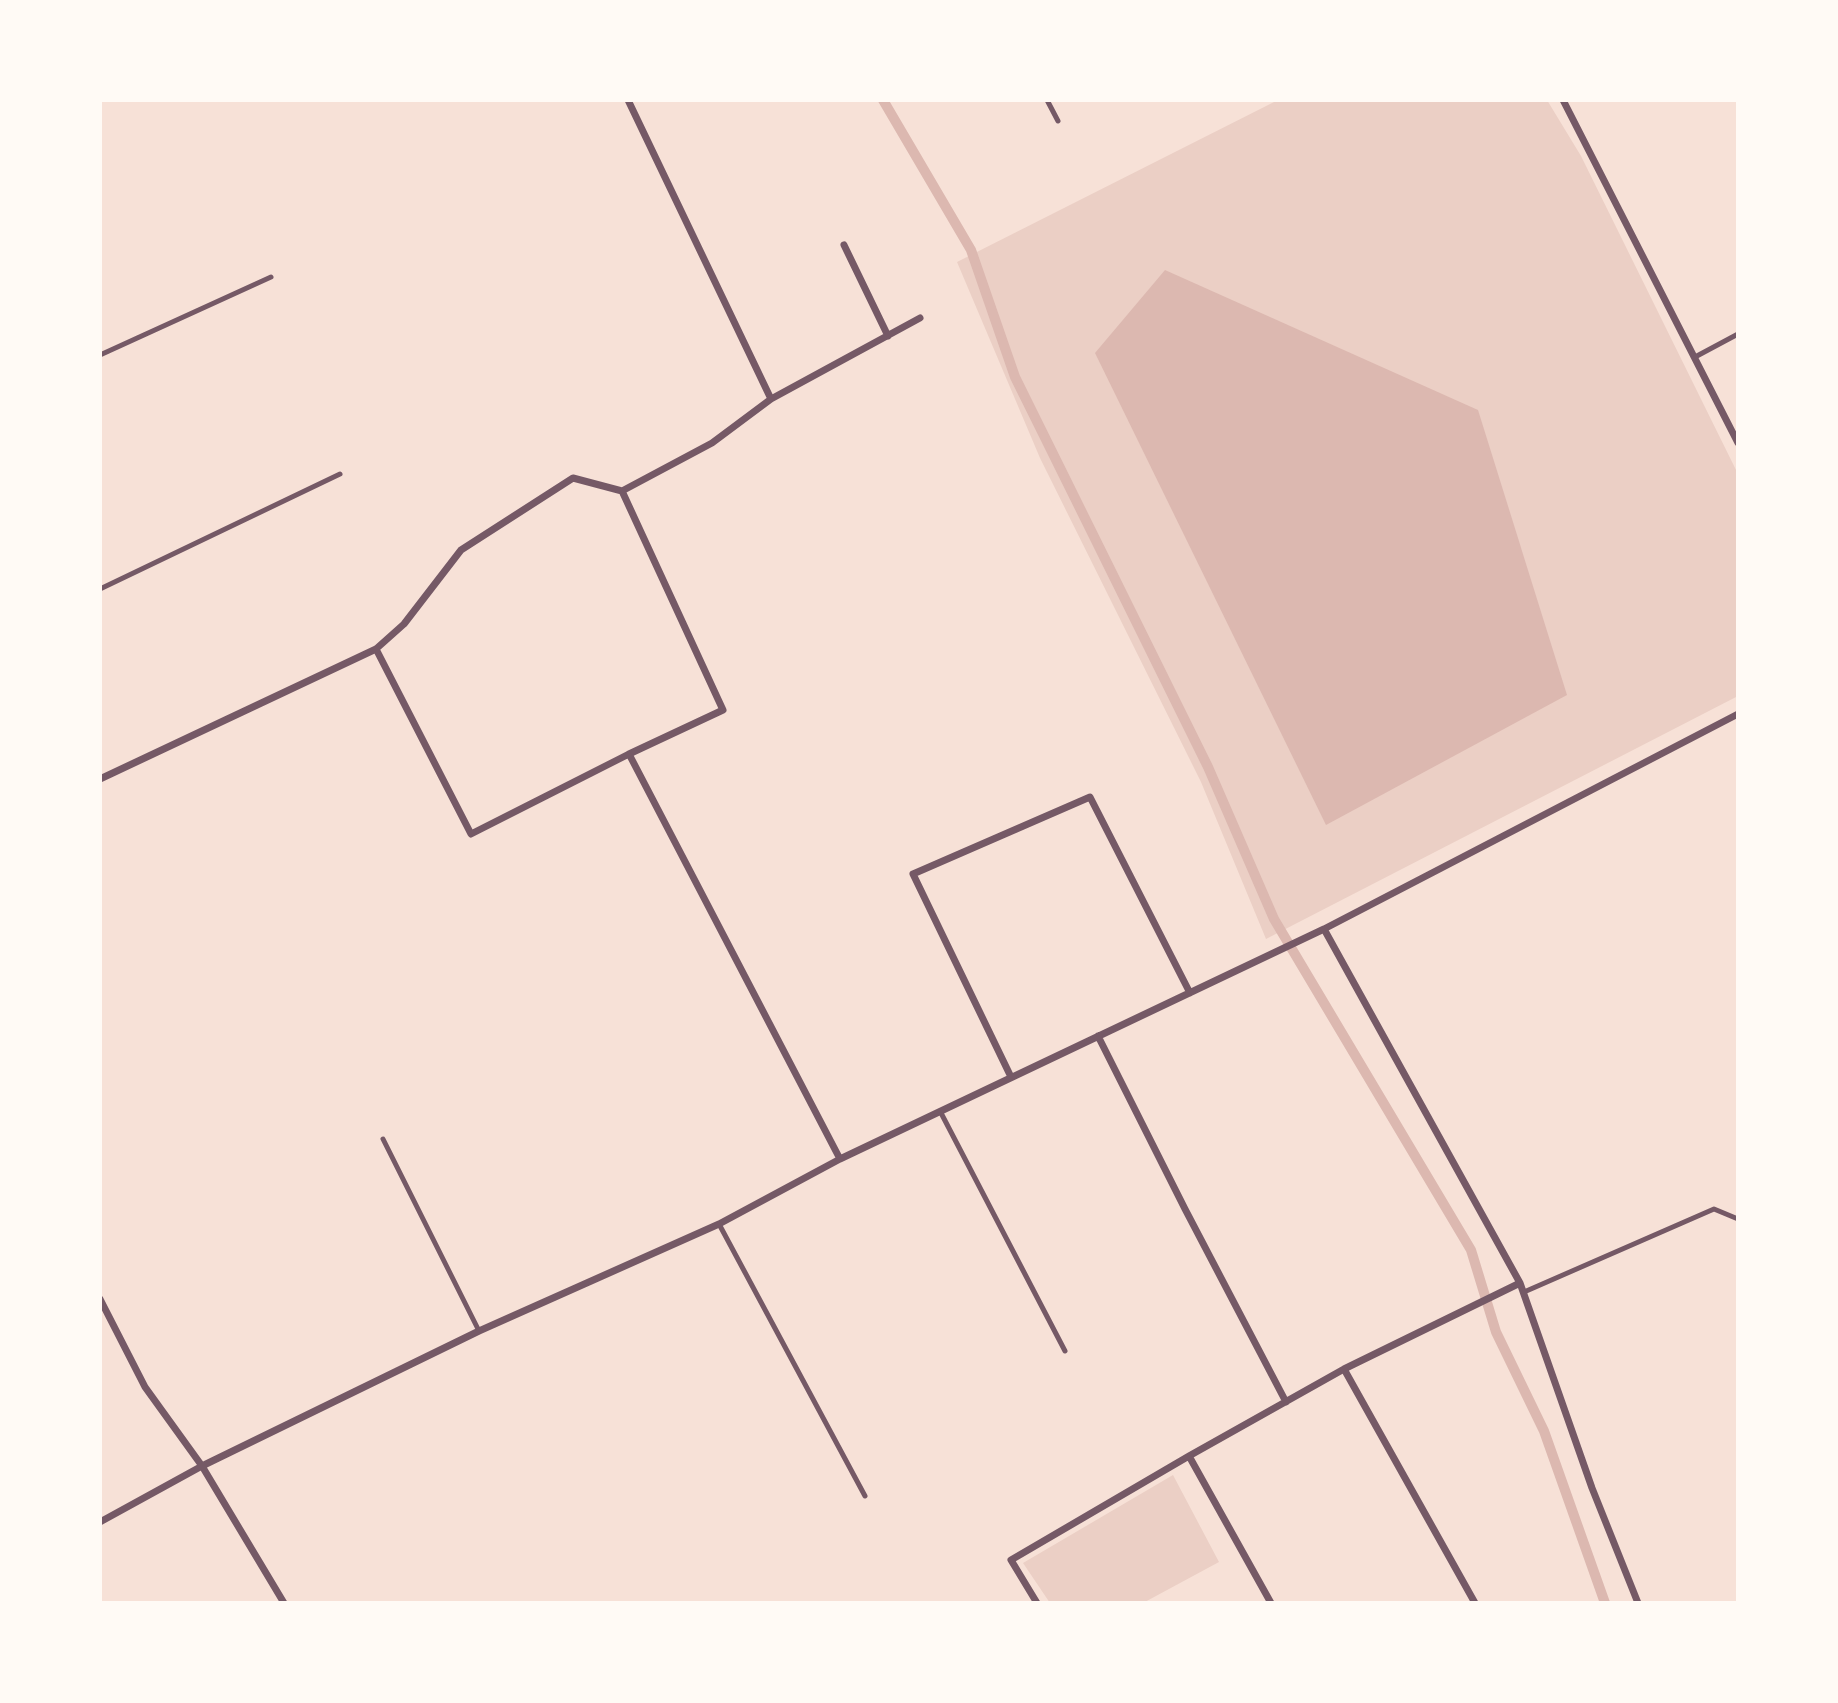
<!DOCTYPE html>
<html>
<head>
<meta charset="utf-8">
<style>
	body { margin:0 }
	#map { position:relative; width:1838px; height:1703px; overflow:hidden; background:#f7e1d7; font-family:Spectral,serif }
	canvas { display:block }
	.frame { position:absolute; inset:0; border:102px solid #fffaf5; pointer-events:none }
</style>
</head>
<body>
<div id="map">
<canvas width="1838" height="1703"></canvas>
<div class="frame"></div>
</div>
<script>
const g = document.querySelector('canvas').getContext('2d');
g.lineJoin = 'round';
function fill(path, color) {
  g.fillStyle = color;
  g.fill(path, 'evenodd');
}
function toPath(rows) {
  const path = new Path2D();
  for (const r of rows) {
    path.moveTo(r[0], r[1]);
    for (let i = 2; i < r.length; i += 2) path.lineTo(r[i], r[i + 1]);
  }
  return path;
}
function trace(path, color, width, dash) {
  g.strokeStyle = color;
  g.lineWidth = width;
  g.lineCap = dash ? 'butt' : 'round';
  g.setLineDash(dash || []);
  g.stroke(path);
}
fill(toPath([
	[1278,100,1547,100,1581,156,1738,474,1738,696,1266,939,1201,782,1040,458,957,262],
	[1173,1475,1219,1562,1143,1603,1050,1603,1023,1563]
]), '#ebcfc5');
fill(toPath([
	[1165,270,1478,410,1567,695,1326,825,1095,353]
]), '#dcb8b0');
trace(toPath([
	[883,100,971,250,1015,377,1208,767,1274,919,1471,1250,1496,1332,1544,1431,1605,1603]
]), '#dcb8b0', 10);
trace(toPath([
	[1047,100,1058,121],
	[100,355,271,277],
	[1695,357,1738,334],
	[100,589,340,474],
	[940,1111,1065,1351],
	[383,1139,479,1331],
	[719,1224,865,1496],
	[1524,1292,1714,1209,1738,1219]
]), '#755966', 5);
trace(toPath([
	[1563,100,1738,443],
	[844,245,888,336],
	[771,399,920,318],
	[622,491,723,710,629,754],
	[376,649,471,834,629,754,840,1159],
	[100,779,376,649,404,624,461,550,573,478,622,491,712,443,771,399,628,100],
	[1324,929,1520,1283,1592,1488,1638,1603],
	[1098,1036,1185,1209,1286,1402],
	[1011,1077,913,874,1090,797,1190,993],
	[100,1299,145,1387,202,1466,284,1603],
	[1344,1369,1475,1603],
	[1189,1456,1271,1603],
	[100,1522,202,1466,479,1331,719,1224,840,1159,1324,929,1738,714],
	[1037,1603,1011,1560,1189,1456,1344,1369,1520,1283]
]), '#755966', 7);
</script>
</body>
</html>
